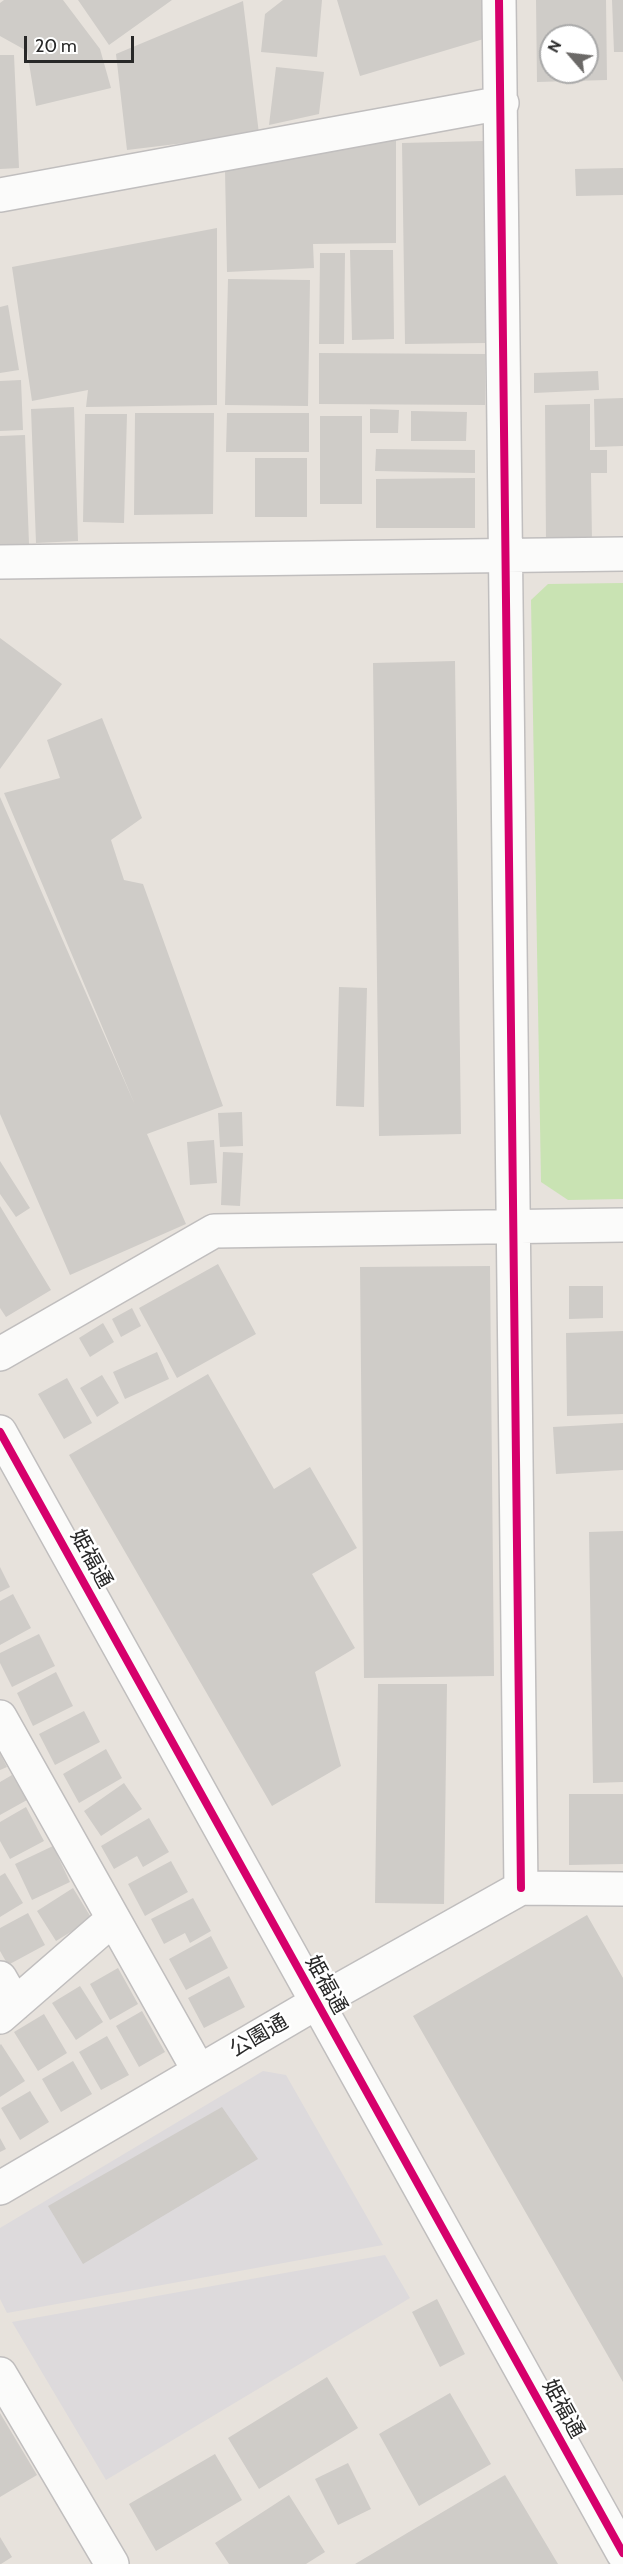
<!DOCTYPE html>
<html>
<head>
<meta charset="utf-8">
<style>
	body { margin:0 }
	#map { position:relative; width:623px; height:2564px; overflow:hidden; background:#e7e2dc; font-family:Cabin,sans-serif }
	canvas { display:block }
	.north { position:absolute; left:539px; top:24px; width:60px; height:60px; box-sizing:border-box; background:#fff; border:2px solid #a9a9a9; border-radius:50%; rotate:298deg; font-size:16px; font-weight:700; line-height:24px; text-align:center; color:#282828 }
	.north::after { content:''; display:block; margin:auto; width:21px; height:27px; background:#6b6967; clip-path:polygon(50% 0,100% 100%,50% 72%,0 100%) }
	.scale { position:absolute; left:24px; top:36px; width:110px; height:27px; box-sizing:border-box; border:3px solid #282828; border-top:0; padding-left:8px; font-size:18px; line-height:21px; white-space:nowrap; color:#282828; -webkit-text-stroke:4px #fff; paint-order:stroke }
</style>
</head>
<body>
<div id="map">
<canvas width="623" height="2564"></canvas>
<div class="north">N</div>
<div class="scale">20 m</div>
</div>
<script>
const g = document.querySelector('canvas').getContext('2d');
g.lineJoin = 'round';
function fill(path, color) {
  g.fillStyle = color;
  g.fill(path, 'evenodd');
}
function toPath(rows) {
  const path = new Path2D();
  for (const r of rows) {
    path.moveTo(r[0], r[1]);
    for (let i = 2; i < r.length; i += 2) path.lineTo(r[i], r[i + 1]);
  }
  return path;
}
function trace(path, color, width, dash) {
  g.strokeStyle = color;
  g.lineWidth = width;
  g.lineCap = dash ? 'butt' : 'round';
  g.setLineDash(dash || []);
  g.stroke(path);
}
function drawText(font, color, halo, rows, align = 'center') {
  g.font = font + ' Cabin,"Noto Sans JP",sans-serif';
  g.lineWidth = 5;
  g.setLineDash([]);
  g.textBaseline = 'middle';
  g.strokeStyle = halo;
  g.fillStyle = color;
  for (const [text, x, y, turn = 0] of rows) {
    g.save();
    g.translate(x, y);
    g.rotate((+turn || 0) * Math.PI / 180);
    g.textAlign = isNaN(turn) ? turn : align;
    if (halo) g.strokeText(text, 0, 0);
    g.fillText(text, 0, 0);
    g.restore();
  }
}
fill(toPath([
	[263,2071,286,2075,383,2245,7,2313,0,2299,0,2228],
	[385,2255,410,2298,106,2480,12,2322]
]), '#dddadc');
fill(toPath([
	[623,583,623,1199,568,1200,541,1182,531,600,548,584]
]), '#c9e3b3');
fill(toPath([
	[4,0,63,0,100,49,111,88,36,106,27,51,0,36,0,3],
	[78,0,172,0,109,45],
	[283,0,322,0,317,57,261,52,265,14],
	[337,0,486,0,487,38,360,76],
	[536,0,606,0,607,80,537,82],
	[551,36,587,36,587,72,551,72],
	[612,0,623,0,623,52,614,52],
	[243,1,259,134,127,150,116,54],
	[0,55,14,55,19,168,0,169],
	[276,67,324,72,319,114,269,125],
	[396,138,396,243,313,244,314,268,227,272,225,170],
	[484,141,486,343,405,344,402,143],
	[623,168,623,195,576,196,575,169],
	[217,228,217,405,86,407,88,390,32,401,12,267],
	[350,250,393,250,394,339,352,340],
	[320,253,345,253,344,344,319,344],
	[228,279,310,280,308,406,225,405],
	[8,305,19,370,0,373,0,307],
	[319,353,485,354,485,405,319,404],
	[598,371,599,390,534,393,534,373],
	[21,380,23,430,0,431,0,381],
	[623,398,623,446,595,447,594,399],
	[590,404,590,450,607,450,607,473,591,473,592,542,546,542,545,405],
	[74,407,78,541,36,543,31,409],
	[370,409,399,410,398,433,370,433],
	[411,411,467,412,466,441,411,441],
	[135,413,214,413,213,514,134,515],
	[227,413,309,413,309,452,226,452],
	[85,414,127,414,124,523,83,522],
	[320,416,362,416,362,504,320,504],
	[25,435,29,544,0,545,0,436],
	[376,449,475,450,475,473,375,471],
	[255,458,307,458,307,517,255,517],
	[475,478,475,528,376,528,376,479],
	[0,638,62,684,0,769],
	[455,661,461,1134,379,1136,373,663],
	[102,718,142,818,111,840,124,880,143,884,223,1106,147,1134,186,1224,70,1275,0,1114,0,797,135,1105,4,793,60,778,47,740],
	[339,987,367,988,364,1107,336,1106],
	[242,1112,243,1146,220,1147,218,1113],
	[214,1140,217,1183,190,1185,187,1142],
	[223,1152,243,1153,240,1206,221,1205],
	[0,1161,30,1208,16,1217,0,1194],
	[0,1206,51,1290,6,1317,0,1308],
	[218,1264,256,1334,177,1378,139,1308],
	[490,1266,494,1676,364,1678,360,1267],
	[569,1286,603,1286,603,1318,569,1319],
	[132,1308,141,1326,121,1337,112,1319],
	[103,1323,114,1342,90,1357,79,1338],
	[623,1331,623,1414,567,1416,566,1333],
	[157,1352,169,1379,125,1399,113,1372],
	[208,1374,274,1489,310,1467,357,1548,312,1574,355,1648,315,1672,341,1766,272,1806,69,1455],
	[102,1375,119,1403,97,1417,80,1388],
	[67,1378,92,1423,64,1439,38,1394],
	[623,1423,623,1470,556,1474,553,1427],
	[623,1531,623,1782,593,1783,589,1532],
	[0,1567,10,1587,0,1592],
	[13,1594,31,1628,0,1645,0,1601],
	[39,1634,55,1666,12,1687,0,1663,0,1653],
	[56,1672,73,1706,33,1726,17,1693],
	[378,1684,447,1684,444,1904,375,1903],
	[84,1711,100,1742,55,1765,39,1734],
	[106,1749,122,1778,79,1803,63,1774],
	[0,1753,7,1767,0,1770],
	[12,1775,27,1800,0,1815,0,1782],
	[124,1783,142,1809,101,1836,84,1811],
	[569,1794,623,1794,623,1864,569,1865],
	[26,1807,44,1841,10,1859,0,1841,0,1822],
	[149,1818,169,1852,143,1867,137,1856,114,1869,101,1846],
	[53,1846,70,1882,32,1900,15,1864],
	[171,1861,188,1892,145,1916,128,1884],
	[5,1873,23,1903,0,1917,0,1876],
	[73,1888,92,1919,56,1941,37,1911],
	[193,1898,211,1931,190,1943,185,1933,164,1944,151,1919],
	[28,1913,45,1945,8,1965,0,1951,0,1928],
	[587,1915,623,1978,623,2382,413,2016],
	[211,1936,228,1968,186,1990,169,1959],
	[118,1968,138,2004,110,2020,90,1984],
	[229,1976,245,2007,204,2028,188,1998],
	[80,1986,103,2022,76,2040,52,2003],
	[142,2011,165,2052,139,2067,116,2026],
	[44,2014,67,2053,38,2071,14,2032],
	[107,2036,129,2075,101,2090,79,2052],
	[1,2044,25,2081,0,2097,0,2045],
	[73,2061,92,2094,61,2112,42,2079],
	[30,2091,49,2122,20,2140,1,2108],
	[222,2107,258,2159,83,2264,48,2206],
	[0,2138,6,2149,0,2152],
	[437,2299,465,2354,440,2367,412,2312],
	[327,2377,358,2428,259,2489,228,2438],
	[450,2393,491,2464,419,2506,379,2434],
	[0,2413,37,2475,0,2497],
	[215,2454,242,2500,156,2551,129,2504],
	[348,2463,371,2509,338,2525,315,2479],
	[505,2475,558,2564,355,2564],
	[289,2495,325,2552,306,2564,229,2564,215,2543],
	[0,2537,12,2557,1,2564,0,2564]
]), '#cfccc8');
const minor = toPath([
	[499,0,521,1888],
	[0,195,502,103],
	[0,562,623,554],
	[0,1354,214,1231,623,1225],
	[0,1432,623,2553],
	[0,1717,199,2071],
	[0,1978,15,2004],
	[0,2017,113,1919],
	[0,2188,316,2003,521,1888,623,1889],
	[0,2374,112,2564]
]);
trace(minor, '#c0bebe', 36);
trace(minor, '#fbfbfa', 33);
trace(toPath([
	[499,0,521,1888],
	[0,1432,623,2553]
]), '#d6006c', 8);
drawText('21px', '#282828', '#fff', [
	["姫福通",91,1559,61],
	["姫福通",326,1985,61],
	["公園通",259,2036,-30],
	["姫福通",563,2409,61]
]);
</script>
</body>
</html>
